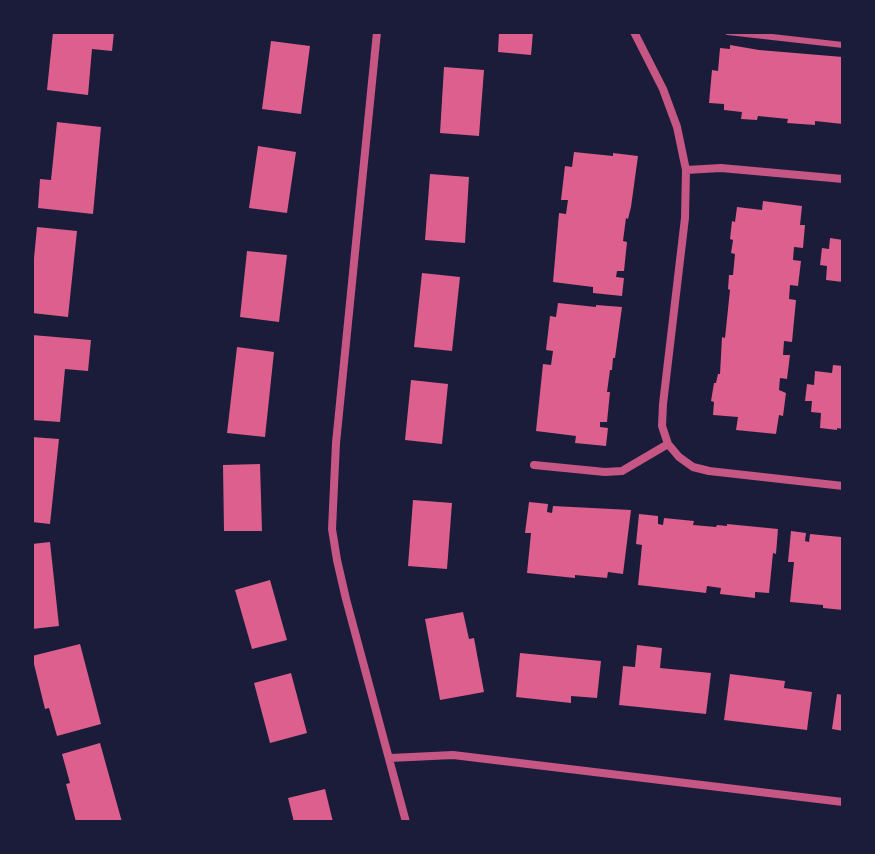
<!DOCTYPE html>
<html>
<head>
<meta charset="utf-8">
<style>
	body { margin:0 }
	#map { position:relative; width:875px; height:854px; overflow:hidden; background:#1b1b3a; font-family:"Exo 2",sans-serif }
	canvas { display:block }
	.frame { position:absolute; inset:0; border:34px solid #1b1b3a; pointer-events:none }
</style>
</head>
<body>
<div id="map">
<canvas width="875" height="854"></canvas>
<div class="frame"></div>
</div>
<script>
const g = document.querySelector('canvas').getContext('2d');
g.lineJoin = 'round';
function fill(path, color) {
  g.fillStyle = color;
  g.fill(path, 'evenodd');
}
function toPath(rows) {
  const path = new Path2D();
  for (const r of rows) {
    path.moveTo(r[0], r[1]);
    for (let i = 2; i < r.length; i += 2) path.lineTo(r[i], r[i + 1]);
  }
  return path;
}
function trace(path, color, width, dash) {
  g.strokeStyle = color;
  g.lineWidth = width;
  g.lineCap = dash ? 'butt' : 'round';
  g.setLineDash(dash || []);
  g.stroke(path);
}
fill(toPath([
	[53,32,114,32,112,51,92,49,88,95,47,90],
	[499,32,533,32,531,55,498,52],
	[271,41,310,46,301,114,262,109],
	[730,45,759,50,843,57,843,124,815,121,815,125,787,123,788,119,758,116,757,120,741,119,742,112,724,110,724,104,709,103,712,70,718,71,720,48,730,49],
	[444,67,484,70,479,136,440,133],
	[57,122,101,127,93,214,38,208,40,179,51,180],
	[258,146,296,152,287,213,249,208],
	[574,152,613,156,613,153,638,156,631,207,628,219,626,218,623,241,627,242,624,271,617,271,616,277,624,278,622,296,593,293,593,287,553,282,559,213,566,214,568,200,561,200,565,166,572,167],
	[430,174,469,177,465,243,425,240],
	[763,201,802,206,800,225,805,225,803,248,794,247,793,260,801,261,798,286,790,285,789,299,796,300,792,342,784,341,783,355,790,355,787,379,780,378,779,390,786,393,783,416,779,415,776,434,736,430,738,417,713,415,714,402,711,401,714,383,716,383,718,374,720,374,722,337,725,338,730,290,728,289,729,275,733,275,735,254,731,253,733,240,730,239,732,221,735,222,737,207,762,210],
	[37,227,77,231,68,317,32,313,32,279],
	[830,238,843,240,843,282,826,280,827,266,820,265,822,248,829,249],
	[247,251,287,255,279,322,240,317],
	[422,273,460,277,452,351,414,347],
	[558,303,596,307,596,305,622,307,615,358,613,358,612,370,610,370,607,392,610,392,607,422,600,422,600,427,608,428,606,446,575,443,576,436,536,431,543,364,551,365,553,351,546,350,550,316,556,317],
	[32,335,91,340,88,371,65,369,60,422,32,420],
	[237,347,274,352,265,437,227,433],
	[833,365,843,366,843,429,837,428,837,430,820,428,821,413,811,412,812,401,805,401,807,384,814,385,815,371,832,373],
	[411,380,448,384,442,444,405,440],
	[32,437,59,439,50,524,32,522],
	[260,464,262,531,224,531,223,465],
	[413,500,452,503,447,569,408,566],
	[529,502,548,504,547,512,552,513,553,506,631,510,623,574,608,572,607,578,575,575,575,578,527,573,531,533,525,533],
	[639,514,658,516,658,524,663,525,664,518,694,521,693,525,716,527,717,525,727,526,727,524,778,529,776,554,773,553,769,593,755,592,755,598,720,594,721,588,707,586,706,593,638,585,642,545,636,544],
	[791,531,806,533,805,541,809,542,810,534,841,537,841,542,843,542,843,610,823,608,823,605,790,602,794,562,788,562],
	[50,542,59,626,32,629,32,544],
	[270,580,287,640,252,649,235,590],
	[463,612,469,639,474,638,484,692,440,700,425,619],
	[80,644,101,724,57,736,49,708,45,709,32,656],
	[637,645,662,648,660,668,711,673,706,714,619,705,623,666,635,667],
	[520,653,601,661,597,698,571,696,571,703,516,697],
	[291,673,307,733,270,743,254,683],
	[730,674,785,681,784,688,812,692,807,730,724,720],
	[837,694,843,695,843,731,832,729],
	[100,743,122,822,76,822,66,784,70,783,62,754],
	[325,789,333,822,294,822,288,798]
]), '#dd5f8e');
trace(toPath([
	[728,32,843,45]
]), '#c65784', 6);
trace(toPath([
	[377,32,336,443,332,529,337,560,346,599,406,822],
	[634,32,663,89,677,127,686,170,685,218,663,404,662,426,668,444,679,457,693,467,709,471,843,486],
	[686,170,721,168,843,179],
	[534,465,605,472,622,471,668,444],
	[390,758,453,755,843,802]
]), '#c65784', 8);
</script>
</body>
</html>
